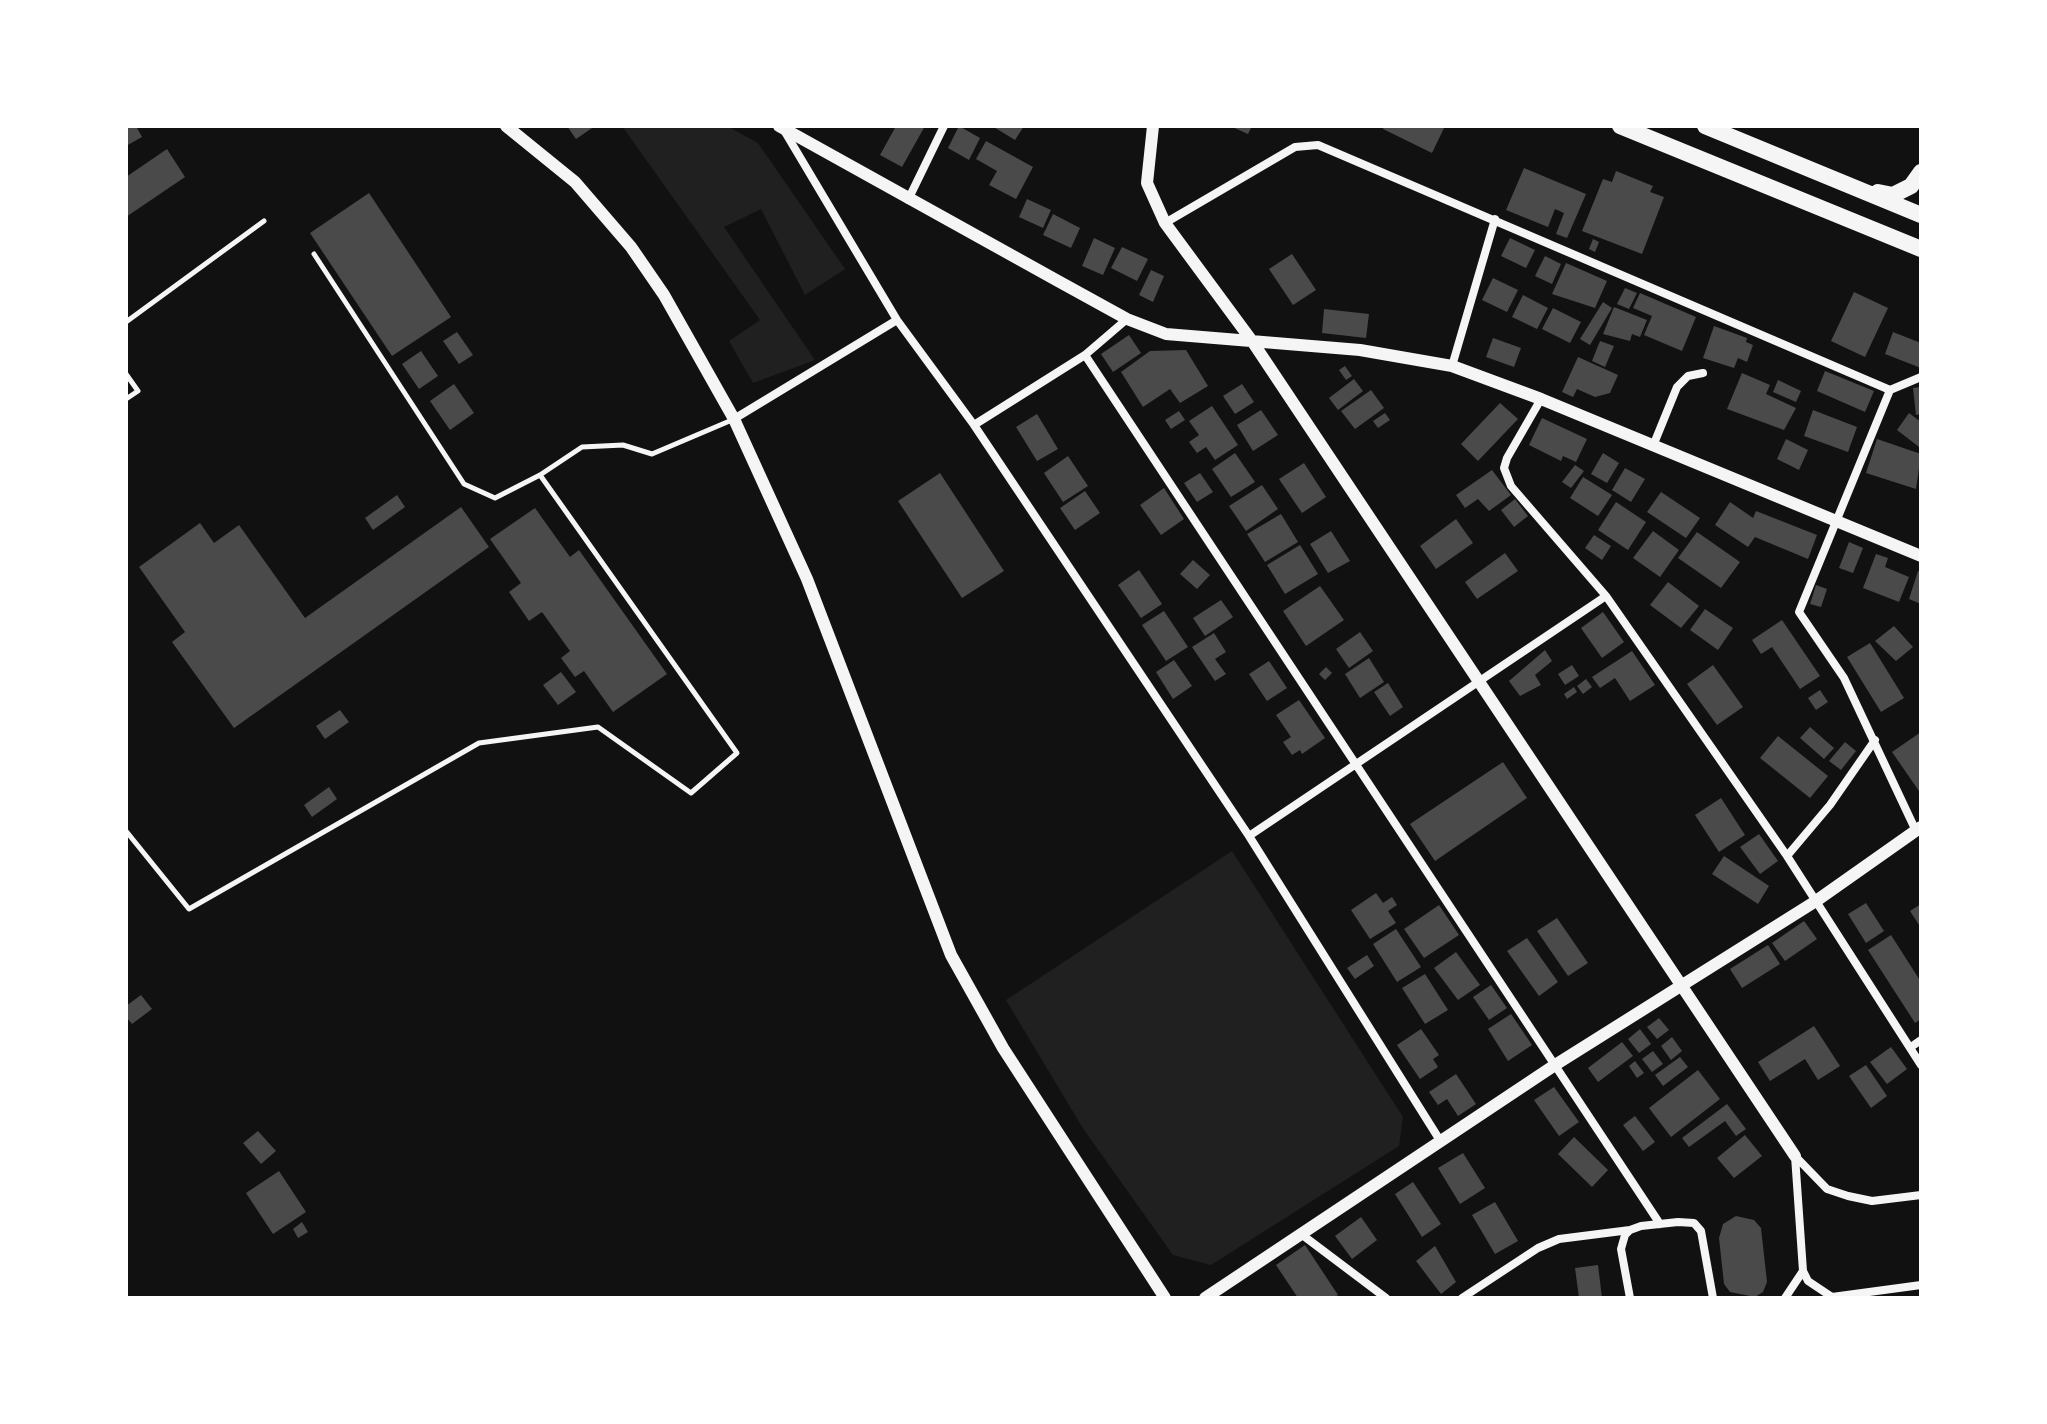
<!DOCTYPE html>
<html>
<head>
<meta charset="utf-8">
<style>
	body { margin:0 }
	#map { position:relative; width:2047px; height:1424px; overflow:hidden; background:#111; font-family:"Titillium Web",sans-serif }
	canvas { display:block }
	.frame { position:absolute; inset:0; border:128px solid #fff; pointer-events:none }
</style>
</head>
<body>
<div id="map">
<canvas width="2047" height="1424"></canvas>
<div class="frame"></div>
</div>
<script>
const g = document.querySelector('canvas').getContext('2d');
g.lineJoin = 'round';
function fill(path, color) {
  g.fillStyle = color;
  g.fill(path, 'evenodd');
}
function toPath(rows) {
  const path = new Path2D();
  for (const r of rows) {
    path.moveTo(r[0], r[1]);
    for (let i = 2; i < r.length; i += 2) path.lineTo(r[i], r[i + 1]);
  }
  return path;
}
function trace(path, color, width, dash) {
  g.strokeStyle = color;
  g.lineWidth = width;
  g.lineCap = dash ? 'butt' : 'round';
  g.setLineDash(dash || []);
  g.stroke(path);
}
fill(toPath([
	[622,126,727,126,758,143,845,269,805,295,761,209,724,227,815,360,753,383,729,341,760,320],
	[1232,851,1403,1117,1399,1146,1211,1265,1173,1255,1084,1130,1006,1000]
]), '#202020');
fill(toPath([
	[126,126,136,126,142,137,126,146],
	[567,126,595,126,576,139],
	[896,126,925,126,902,167,880,155],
	[959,126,980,138,969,160,948,148],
	[992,126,1024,126,1015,140],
	[1230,126,1252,126,1248,134],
	[1384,126,1445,126,1432,153,1383,129],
	[986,141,1033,167,1016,199,989,185,997,171,976,159],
	[167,149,185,177,126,217,126,177],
	[1524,168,1586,194,1567,238,1556,234,1564,213,1555,209,1548,227,1506,210],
	[1616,171,1653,186,1650,192,1664,197,1642,254,1582,231,1603,179,1612,182],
	[369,193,451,317,392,356,310,233],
	[1027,199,1051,210,1043,228,1019,217],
	[1053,214,1080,228,1071,248,1043,235],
	[1094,238,1115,248,1103,275,1082,266],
	[1510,238,1535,250,1526,268,1501,256],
	[1593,239,1599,242,1595,252,1589,249],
	[1122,247,1148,259,1137,281,1111,268],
	[1292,254,1316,290,1293,305,1269,269],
	[1545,256,1561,264,1552,284,1535,276],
	[1566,263,1607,281,1595,308,1552,294],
	[1151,270,1164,276,1153,302,1139,295],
	[1493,278,1518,290,1507,312,1482,300],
	[1625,288,1637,293,1629,309,1617,304],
	[1854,292,1888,308,1865,357,1831,341],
	[1640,293,1696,317,1682,351,1644,335,1652,316,1633,308],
	[1523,295,1548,308,1537,329,1512,317],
	[1603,302,1612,308,1590,345,1580,339],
	[1614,307,1647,320,1640,337,1632,334,1630,341,1603,334],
	[1553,308,1581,322,1570,343,1542,329],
	[1324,309,1369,314,1366,338,1322,333],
	[1714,326,1747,338,1746,342,1753,345,1747,362,1738,358,1734,368,1703,358],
	[457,332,473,355,459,364,443,341],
	[1893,332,1921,343,1921,368,1885,354],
	[1129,335,1141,353,1113,372,1101,354],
	[1493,338,1521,348,1514,367,1486,357],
	[1600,341,1614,346,1605,367,1592,361],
	[1186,350,1208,386,1180,403,1170,389,1143,407,1121,372,1150,351],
	[421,351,438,376,419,389,402,364],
	[1578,357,1618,375,1610,393,1595,397,1577,389,1573,397,1562,392],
	[1345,366,1352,376,1346,380,1339,370],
	[1825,371,1874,391,1865,412,1817,391],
	[1742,373,1770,385,1766,394,1796,408,1784,430,1727,409],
	[1354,379,1363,391,1338,410,1329,398],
	[1778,380,1801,391,1796,402,1773,392],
	[454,384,474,413,450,430,430,401],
	[1242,384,1254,402,1235,414,1223,396],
	[1921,387,1921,414,1916,415,1913,388],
	[1371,390,1384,408,1355,429,1341,411],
	[1500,403,1518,419,1478,461,1461,444],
	[1212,406,1238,445,1215,460,1206,447,1197,453,1189,442,1199,435,1189,421],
	[1261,410,1278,435,1253,451,1237,425],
	[1813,410,1857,427,1848,452,1804,436],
	[1179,411,1185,420,1171,429,1165,420],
	[1385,413,1390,420,1378,428,1373,421],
	[1909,413,1921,422,1919,447,1897,430],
	[1037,414,1058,449,1037,461,1016,427],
	[1542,418,1587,439,1576,462,1563,456,1561,461,1529,445],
	[1786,439,1808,450,1799,470,1777,459],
	[1877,439,1921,454,1916,489,1866,473],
	[1235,453,1255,482,1231,497,1212,469],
	[1603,453,1619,463,1607,483,1591,474],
	[1068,456,1088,486,1063,502,1044,473],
	[1304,463,1326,497,1302,513,1279,479],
	[1575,465,1584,471,1571,488,1562,482],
	[1625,468,1645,479,1631,502,1612,490],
	[1492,470,1511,495,1489,511,1478,499,1465,508,1456,495],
	[940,473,1004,571,962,598,898,501],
	[1200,473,1213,492,1197,502,1184,483],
	[1583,477,1612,495,1598,516,1570,498],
	[1262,485,1278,509,1246,531,1229,506],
	[1164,488,1184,519,1161,535,1140,505],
	[1085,491,1100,513,1075,530,1060,508],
	[1661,492,1700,518,1686,538,1647,512],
	[397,495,405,507,373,530,365,518],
	[1515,499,1528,516,1514,527,1501,510],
	[1616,502,1646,522,1628,550,1598,530],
	[1730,502,1753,518,1756,511,1817,535,1808,559,1755,537,1748,547,1715,525],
	[461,507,489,547,234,728,172,642,185,632,139,567,200,523,214,543,239,525,305,618],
	[535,508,570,557,579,550,667,674,613,712,584,671,575,677,561,658,570,651,542,612,529,621,509,592,521,583,490,539],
	[1281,514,1298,542,1265,562,1247,534],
	[1456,519,1473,543,1436,569,1420,546],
	[1331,531,1350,561,1328,573,1310,544],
	[1653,531,1679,550,1660,577,1633,558],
	[1697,532,1740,562,1721,588,1678,558],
	[1594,535,1611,546,1602,560,1585,548],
	[1849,542,1863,548,1853,573,1839,568],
	[1300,545,1318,574,1285,594,1267,565],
	[1505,553,1518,571,1477,599,1465,582],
	[1876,554,1888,558,1885,567,1909,577,1899,602,1863,588],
	[1193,560,1210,575,1197,589,1180,574],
	[1139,570,1162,604,1141,618,1118,585],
	[1918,571,1921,572,1921,604,1909,599],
	[1668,582,1699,606,1681,628,1650,605],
	[1816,585,1827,589,1821,607,1810,604],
	[1320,586,1344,620,1306,646,1283,611],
	[1221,600,1233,617,1205,636,1193,618],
	[1705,609,1733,628,1718,650,1690,630],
	[1164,611,1188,647,1166,661,1142,625],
	[1603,612,1624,642,1602,658,1581,628],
	[1782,620,1820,676,1800,689,1772,647,1761,654,1752,640],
	[1894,626,1913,647,1896,661,1875,641],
	[1360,632,1373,651,1349,668,1336,649],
	[1214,633,1226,652,1215,659,1226,674,1215,681,1192,647],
	[1870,643,1904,698,1881,712,1847,657],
	[1545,650,1552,661,1535,675,1541,685,1520,696,1509,681],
	[1632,651,1655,685,1630,701,1615,678,1600,688,1592,677],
	[1369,658,1384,682,1360,698,1345,674],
	[1174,660,1192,686,1173,699,1156,672],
	[1269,661,1287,688,1267,701,1249,674],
	[1572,665,1579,676,1565,685,1558,674],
	[1713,665,1743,707,1717,725,1687,684],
	[1326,667,1332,673,1325,680,1319,674],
	[561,672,576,692,558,705,543,685],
	[1586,679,1592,687,1583,694,1577,686],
	[1388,683,1403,707,1390,716,1374,692],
	[1574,687,1577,692,1567,699,1564,694],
	[1820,690,1828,702,1816,710,1808,698],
	[1299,700,1325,738,1302,754,1300,750,1292,755,1283,742,1291,737,1276,715],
	[340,710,349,722,325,739,316,726],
	[1810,727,1834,748,1824,759,1800,738],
	[1921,732,1921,794,1892,752],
	[1778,736,1828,776,1810,798,1760,758],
	[1845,742,1856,751,1841,770,1829,761],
	[1503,762,1527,798,1435,861,1410,824],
	[329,787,337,799,312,817,304,805],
	[1721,798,1745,835,1719,852,1695,815],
	[1759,834,1778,861,1760,874,1740,847],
	[1724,856,1769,886,1758,904,1712,874],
	[1376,893,1383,903,1392,897,1397,905,1388,911,1396,923,1370,939,1351,910],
	[1866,903,1884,931,1866,943,1848,914],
	[1921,904,1921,928,1910,911],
	[1439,905,1459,935,1424,958,1404,929],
	[1557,918,1588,963,1568,976,1537,931],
	[1804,921,1817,939,1785,961,1772,943],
	[1396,929,1421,967,1397,982,1373,944],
	[1891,935,1921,982,1921,1019,1915,1023,1868,950],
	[1527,938,1558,982,1539,996,1507,951],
	[1768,945,1780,964,1742,988,1730,969],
	[1456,952,1480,985,1458,1000,1434,968],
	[1367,955,1374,966,1355,979,1347,968],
	[1425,974,1448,1010,1425,1024,1402,988],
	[1491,985,1507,1008,1489,1020,1473,997],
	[141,995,152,1009,132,1024,126,1017,126,1006],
	[1511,1014,1532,1045,1508,1061,1488,1029],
	[1659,1018,1669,1030,1657,1039,1647,1027],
	[1814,1026,1840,1066,1818,1080,1805,1059,1770,1081,1758,1062],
	[1421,1029,1439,1055,1433,1059,1438,1067,1420,1079,1397,1045],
	[1640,1029,1651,1044,1639,1053,1628,1039],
	[1672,1037,1682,1051,1671,1060,1661,1046],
	[1622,1042,1633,1056,1598,1082,1588,1068],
	[1891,1047,1907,1069,1887,1084,1870,1062],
	[1653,1051,1663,1064,1652,1072,1642,1059],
	[1680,1057,1688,1067,1663,1086,1655,1075],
	[1635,1061,1644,1073,1637,1078,1629,1066],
	[1866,1065,1887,1096,1871,1108,1849,1076],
	[1698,1070,1720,1099,1671,1137,1649,1108],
	[1456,1074,1476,1104,1458,1116,1447,1099,1438,1105,1429,1092],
	[1554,1087,1579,1122,1559,1136,1534,1100],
	[1727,1104,1746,1129,1736,1136,1725,1121,1689,1147,1682,1138],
	[1635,1116,1655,1142,1643,1151,1623,1125],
	[258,1131,276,1151,261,1164,243,1143],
	[1745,1135,1762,1156,1734,1178,1717,1158],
	[1574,1137,1608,1170,1592,1187,1558,1154],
	[1463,1153,1485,1188,1460,1204,1438,1168],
	[279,1171,306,1212,273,1234,246,1193],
	[1413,1182,1441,1224,1422,1237,1395,1194],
	[1495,1202,1518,1241,1495,1254,1472,1215],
	[1736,1216,1754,1220,1761,1228,1767,1282,1763,1292,1755,1297,1730,1292,1724,1284,1719,1238,1723,1224],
	[1361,1217,1377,1240,1352,1259,1335,1236],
	[302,1222,308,1232,298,1238,293,1229],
	[1305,1245,1338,1295,1333,1298,1298,1298,1276,1265],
	[1435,1246,1456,1282,1441,1294,1416,1261],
	[1598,1265,1602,1298,1579,1298,1575,1268]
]), '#4a4a4a');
trace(toPath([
	[314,254,464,484,495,498,540,475,582,447,623,445,652,454,732,420],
	[126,322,264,221],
	[126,374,138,391,126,399],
	[126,831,189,909,479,743,598,727,691,793,737,753,540,475]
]), '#f5f5f5', 5);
trace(toPath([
	[785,132,897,320,974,425,1249,836,1441,1142],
	[908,200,944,126],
	[1165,223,1295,147,1318,145,1890,390,1921,377],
	[1085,355,1660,1224],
	[1452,366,1495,219],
	[1890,390,1799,612,1844,678,1916,831],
	[1541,399,1507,458,1504,468,1511,486,1606,596,1787,856,1921,1065],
	[734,419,897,320],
	[974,425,1085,355,1127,319],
	[1653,446,1677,387,1688,376,1703,373],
	[1249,836,1606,596],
	[1787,856,1830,805,1875,740],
	[1911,1047,1921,1040],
	[1795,1156,1803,1271,1808,1281,1832,1297,1921,1285],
	[1796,1157,1827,1189,1848,1196,1872,1201,1921,1195],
	[1301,1234,1386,1298],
	[1462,1298,1538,1248,1559,1239,1630,1230],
	[1630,1298,1621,1249,1625,1235,1630,1230,1641,1226,1678,1222,1694,1223,1701,1231,1713,1298],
	[1785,1298,1803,1271]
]), '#f5f5f5', 8);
trace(toPath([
	[506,126,575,182,631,247,664,295,734,419,807,579,951,955,1003,1048,1165,1298],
	[779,126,1058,281,1127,319,1166,334,1360,350,1452,366,1541,399,1921,556],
	[1153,126,1147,183,1165,223,1252,341,1795,1156],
	[1205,1298,1555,1065,1816,901,1921,827]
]), '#f5f5f5', 12);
trace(toPath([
	[1620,126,1921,249],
	[1705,126,1921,215],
	[1878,192,1893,195,1911,186,1921,172]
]), '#f5f5f5', 16);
</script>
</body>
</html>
